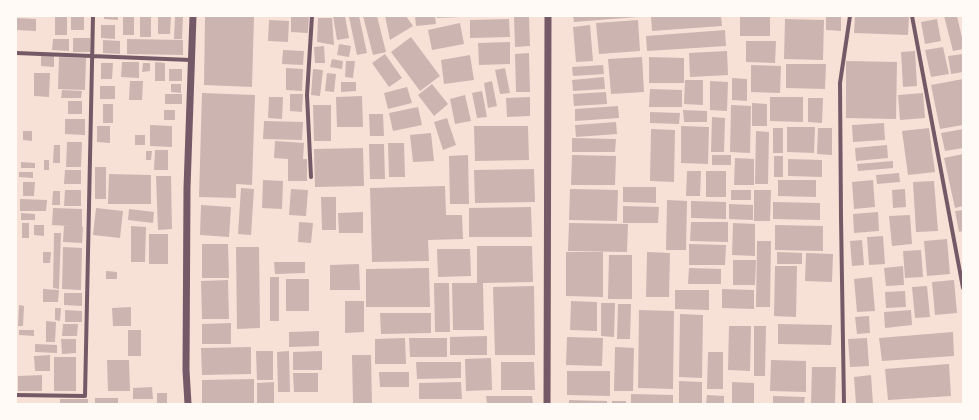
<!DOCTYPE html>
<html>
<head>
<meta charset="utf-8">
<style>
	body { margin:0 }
	#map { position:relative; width:979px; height:420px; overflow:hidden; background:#f7e1d7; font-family:"Work Sans",sans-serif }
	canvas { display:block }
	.frame { position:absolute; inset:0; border:17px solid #fffaf5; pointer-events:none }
</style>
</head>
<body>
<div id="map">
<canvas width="979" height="420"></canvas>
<div class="frame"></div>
</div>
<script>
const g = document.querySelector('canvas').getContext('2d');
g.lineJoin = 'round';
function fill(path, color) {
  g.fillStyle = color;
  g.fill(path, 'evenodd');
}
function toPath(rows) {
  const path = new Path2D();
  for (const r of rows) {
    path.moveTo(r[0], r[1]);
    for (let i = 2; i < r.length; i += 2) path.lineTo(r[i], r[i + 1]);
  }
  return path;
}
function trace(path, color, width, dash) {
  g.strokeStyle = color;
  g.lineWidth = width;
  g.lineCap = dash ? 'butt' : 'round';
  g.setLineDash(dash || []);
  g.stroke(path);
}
fill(toPath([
	[55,16,67,16,67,35,55,35],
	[71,16,84,16,84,30,71,30],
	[104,16,118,16,118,20,104,19],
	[123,16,134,16,134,35,123,35],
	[140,16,151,16,151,37,140,37],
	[158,16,171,16,170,34,158,34],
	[175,16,183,16,182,39,174,39],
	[205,16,254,16,252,87,204,85],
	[291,16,309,16,308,33,291,32],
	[333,16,345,16,349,38,337,40],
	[354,16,359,16,367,53,357,55,349,17],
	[363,16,377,16,386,52,373,55],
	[385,16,406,16,413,26,390,40],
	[415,16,435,16,436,24,416,26],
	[437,16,460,16,460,17,437,18],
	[514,16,529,16,530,46,515,47],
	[573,16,638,16,638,17,574,22],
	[651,16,721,16,722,26,652,31],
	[740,16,770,16,770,36,740,36],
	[826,16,841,16,841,31,826,30],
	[855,16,909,16,908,35,854,33],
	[944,16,957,16,963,42,963,49,953,51],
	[16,18,36,19,36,31,16,30],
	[318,18,332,18,334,45,317,42],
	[509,19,510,37,470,38,470,20],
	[785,19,824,20,823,60,784,59],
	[937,19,941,41,925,44,921,22],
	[269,20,289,21,288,42,268,41],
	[638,20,640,51,599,54,596,23],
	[460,23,464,44,432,50,428,30],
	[101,25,115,25,115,39,101,38],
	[590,25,593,61,576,62,573,27],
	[725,30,726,46,647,51,646,36],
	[411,37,440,76,420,91,391,52],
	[73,38,90,38,90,52,73,52],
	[53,39,69,39,69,51,52,50],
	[127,39,183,40,183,55,127,54],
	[103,40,120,41,120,54,103,53],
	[746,41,776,41,775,63,746,62],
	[510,42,510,64,479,65,478,43],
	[339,44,351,46,349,57,337,55],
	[324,46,325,63,315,63,314,47],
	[943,47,949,74,931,77,925,50],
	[283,50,304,51,303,65,282,64],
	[727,51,728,75,690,77,689,53],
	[915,51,917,86,903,87,901,52],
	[529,53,530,92,516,92,515,54],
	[385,54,402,78,389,87,372,63],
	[963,54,963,72,951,74,948,56],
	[470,55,474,80,444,84,441,60],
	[41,56,54,56,54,67,41,66],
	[59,57,86,58,85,90,58,89],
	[642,57,644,92,611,94,608,59],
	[649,57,684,58,684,83,649,83],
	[332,59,343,61,342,69,330,67],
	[346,61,355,61,353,78,345,77],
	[846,61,897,62,896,119,846,118],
	[122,62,139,62,139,78,121,77],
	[155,62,165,63,165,81,155,81],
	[101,63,113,63,112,79,101,79],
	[143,63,150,63,150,71,142,72],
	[786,64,826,64,825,89,786,88],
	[603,65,604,74,573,76,572,67],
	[751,65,781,66,780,93,751,92],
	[286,68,303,69,302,91,286,90],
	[505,68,510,93,500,94,495,70],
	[169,69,182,69,182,81,169,81],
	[313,69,323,70,320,96,311,95],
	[34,73,50,73,49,97,34,96],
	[327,73,336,74,334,92,325,91],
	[604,77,605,89,573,91,572,80],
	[732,78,747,79,747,101,732,100],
	[963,79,963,125,940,129,931,85],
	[685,80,703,80,703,105,684,104],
	[130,81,143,81,142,100,129,100],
	[492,81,497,106,488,108,484,83],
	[710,81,728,82,727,111,710,110],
	[341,82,356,82,356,91,341,92],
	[171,84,181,84,181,93,171,92],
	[432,84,448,104,434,116,418,95],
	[100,86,115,86,115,99,100,99],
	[407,87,412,103,388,109,384,93],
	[650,89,682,90,682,107,649,107],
	[62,90,82,91,81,98,61,98],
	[482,91,487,117,477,118,472,93],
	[606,92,607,104,574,106,573,94],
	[202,93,255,95,252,185,236,184,236,198,199,197],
	[923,93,925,118,900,120,898,95],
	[165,94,182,94,182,104,165,104],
	[290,94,303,94,302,112,290,111],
	[465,95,471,121,455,124,450,99],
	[362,96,363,127,337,127,336,97],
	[269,97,283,97,282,119,268,118],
	[530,97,530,116,507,117,506,98],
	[770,97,803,97,803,122,770,121],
	[808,98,823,98,822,123,808,122],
	[68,101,82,101,82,114,68,114],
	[752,103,767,104,767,126,752,126],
	[103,104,113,104,113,123,103,123],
	[313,105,331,105,331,141,314,141],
	[731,105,751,106,750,153,730,152],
	[618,106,619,118,575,121,575,109],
	[418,107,422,125,393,131,389,113],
	[164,110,175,110,175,120,164,120],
	[683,110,707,111,707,122,684,122],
	[650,112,680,113,679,124,650,123],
	[369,114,383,114,384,136,370,136],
	[712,117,725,118,724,152,711,152],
	[447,118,456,145,443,150,434,122],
	[65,119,85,119,85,135,65,134],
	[264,121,303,122,302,140,263,139],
	[616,122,617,134,576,137,575,125],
	[884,123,885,140,853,142,852,125],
	[150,125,172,126,172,147,150,146],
	[97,126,110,126,110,143,97,142],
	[474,126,528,126,529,160,475,161],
	[681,126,709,127,708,164,681,163],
	[787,127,815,127,814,153,787,152],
	[773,128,783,128,783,153,773,153],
	[818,128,832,128,832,155,817,154],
	[929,128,935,172,908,175,902,131],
	[651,129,675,130,674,182,650,181],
	[963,129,963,148,945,151,941,133],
	[23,131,32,131,32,141,23,140],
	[756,131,769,132,768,184,755,184],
	[431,133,434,161,413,162,410,135],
	[135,135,145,135,145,145,135,145],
	[572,138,616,139,615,152,572,152],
	[275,141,304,143,303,159,307,159,307,181,288,181,288,159,274,158],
	[67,142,82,142,81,167,66,167],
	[388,143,404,143,405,177,389,177],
	[369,144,384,144,385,179,370,179],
	[54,145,60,145,60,163,53,163],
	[887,145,888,158,856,161,855,148],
	[363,148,364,186,315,187,314,149],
	[155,150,168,150,168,170,154,170],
	[146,151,152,151,151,160,146,160],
	[963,154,963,206,955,208,944,158],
	[468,155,469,204,450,204,449,156],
	[572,155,616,156,615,185,571,185],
	[712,155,731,155,731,165,712,165],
	[774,156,783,156,783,177,774,177],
	[735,158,754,159,754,185,734,185],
	[788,159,822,160,822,177,788,176],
	[44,160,49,160,49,170,44,170],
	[893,161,893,168,858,171,857,164],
	[21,162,35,163,35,168,21,168],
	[95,167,106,167,106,199,95,199],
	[534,169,535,202,475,203,474,170],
	[65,170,81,170,81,184,64,184],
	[687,171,701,171,700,196,686,196],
	[706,171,726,171,726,197,706,197],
	[19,172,33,172,33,178,19,177],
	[899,173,900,182,877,184,876,175],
	[109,174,151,175,151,204,108,204],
	[156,176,171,176,172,229,158,230],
	[263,180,283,181,282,209,262,208],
	[778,180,816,180,816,197,778,196],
	[873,180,875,207,854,209,852,182],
	[934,181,938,231,916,232,913,182],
	[23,182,35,182,34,196,23,196],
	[445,186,446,215,462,215,463,239,428,240,429,261,372,262,370,188],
	[623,187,656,187,656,203,623,202],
	[241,188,254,189,251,235,238,234],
	[291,189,308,190,306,216,289,215],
	[570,189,618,190,617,221,569,220],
	[905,189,906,207,893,208,892,190],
	[65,190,81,190,81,206,64,206],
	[731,190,751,190,751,200,731,200],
	[754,190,771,190,770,221,754,221],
	[53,191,60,191,60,205,52,205],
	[321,197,336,197,336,230,322,230],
	[20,199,47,200,46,211,20,211],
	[667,200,687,201,686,250,666,250],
	[691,201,726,202,726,219,691,218],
	[773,202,820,203,820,220,773,219],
	[729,204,753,205,753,220,729,219],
	[201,205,231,207,229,237,200,235],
	[623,206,659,207,658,223,623,223],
	[531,207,532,237,469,237,469,208],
	[53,208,82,209,82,227,83,227,82,243,63,242,64,226,69,226,52,225],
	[96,208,123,211,120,238,93,235],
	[129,209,154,212,153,223,128,220],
	[963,210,963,231,959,232,955,211],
	[363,212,363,233,339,233,338,213],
	[878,212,879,231,854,233,853,214],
	[21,213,35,214,35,220,21,220],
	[910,215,912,244,892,246,889,216],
	[299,222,313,223,311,243,298,242],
	[691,222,728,222,728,242,690,241],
	[22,223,29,223,29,238,22,238],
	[569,223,628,224,627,252,568,251],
	[733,223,755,224,755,256,732,255],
	[34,225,44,225,44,236,34,235],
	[775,225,823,226,823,251,775,250],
	[131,226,146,227,145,262,131,262],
	[54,233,61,233,59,289,53,288],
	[149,234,168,234,168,264,149,264],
	[883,236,885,264,869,265,867,237],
	[947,239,950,274,927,276,924,241],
	[862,240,864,265,852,266,850,241],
	[757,241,771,241,770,307,756,307],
	[202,244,228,244,229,278,202,278],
	[689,244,726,245,725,265,689,265],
	[477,246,532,246,533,282,483,283,484,330,453,330,452,283,477,283],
	[63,247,82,248,81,290,62,289],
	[236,247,259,247,260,328,237,329],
	[437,249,470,249,471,276,438,277],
	[921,250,923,277,905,278,903,251],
	[43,252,51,252,50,263,43,263],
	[566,252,603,252,603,297,566,296],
	[647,252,670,253,669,297,646,297],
	[777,252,802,253,802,264,777,264],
	[806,253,833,254,832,282,805,281],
	[609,255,632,255,632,299,608,299],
	[733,260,756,260,755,285,733,285],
	[274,262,305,262,305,273,275,274],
	[359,264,360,290,330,290,330,265],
	[775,266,797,266,796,317,774,316],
	[903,266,904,285,886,286,884,268],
	[429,268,430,307,366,307,366,269],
	[689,268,721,269,721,284,688,284],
	[106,271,117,272,117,279,106,279],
	[270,277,279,277,279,321,270,321],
	[872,277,875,311,857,312,854,279],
	[286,279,309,279,309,311,286,311],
	[228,280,229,319,202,319,201,281],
	[954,280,957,313,935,315,932,282],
	[434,283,449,283,450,332,435,332],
	[534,286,535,355,495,355,493,287],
	[927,286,930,317,915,318,912,287],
	[43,289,59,290,58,302,43,302],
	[722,289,754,290,754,309,722,308],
	[675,290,709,290,709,310,675,309],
	[905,291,906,307,886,308,885,292],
	[64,293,82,293,82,306,64,305],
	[345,301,364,301,364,332,345,333],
	[571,301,597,302,597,331,570,330],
	[601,303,615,303,614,337,601,336],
	[618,304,631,304,630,339,617,339],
	[19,305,24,306,23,326,18,326],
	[131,307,131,326,113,326,112,308],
	[55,308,61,308,60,321,55,320],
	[65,310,82,311,82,322,65,322],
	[639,310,674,311,673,389,638,388],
	[911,310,912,325,885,328,884,312],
	[380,313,431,313,431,333,381,334],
	[680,314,703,315,702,378,679,377],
	[869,316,870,333,857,334,855,317],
	[46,321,56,322,55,342,46,342],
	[231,323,231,344,202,344,202,324],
	[63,324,78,324,77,336,62,336],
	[778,324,832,325,831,345,778,344],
	[729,326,751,326,750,371,728,370],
	[754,326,766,326,765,376,754,376],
	[19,330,34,330,34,336,19,335],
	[128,330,141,330,141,356,128,356],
	[319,331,319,346,289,347,289,332],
	[953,332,954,356,882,361,879,338],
	[487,336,487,355,450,355,450,337],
	[567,337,603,338,602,366,566,365],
	[405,338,406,364,375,364,375,339],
	[409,338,447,338,447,357,410,357],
	[867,338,869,366,850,367,848,339],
	[61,339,76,339,76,353,62,354],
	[35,344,57,345,57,353,35,352],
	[251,347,251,374,202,375,201,348],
	[615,347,634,348,633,391,614,391],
	[256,351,273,351,273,380,257,380],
	[289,351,290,392,278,392,277,352],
	[322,351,322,370,293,370,293,352],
	[708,352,723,352,723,389,707,389],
	[50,355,50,371,35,371,34,356],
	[352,355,371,355,372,404,353,404],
	[54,357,76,357,76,391,54,391],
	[491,358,492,390,466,391,465,359],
	[107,360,129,360,130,391,108,391],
	[771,360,806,361,806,392,770,391],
	[416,362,461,362,461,378,417,379],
	[501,362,534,362,535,390,501,390],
	[949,364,951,396,888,400,885,369],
	[812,367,836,367,835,404,811,404],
	[567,371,610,371,610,396,567,395],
	[379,372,409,372,409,387,380,387],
	[293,373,318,373,318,392,294,392],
	[42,375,42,391,18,391,18,376],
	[871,375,873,404,856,404,854,377],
	[254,379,254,404,202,404,202,380],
	[679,381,702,382,702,404,679,404],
	[274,382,274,404,257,404,257,383],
	[461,382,462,399,419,399,419,383],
	[732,382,754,383,754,404,732,404],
	[152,387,153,399,133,399,133,388],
	[157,393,167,393,167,404,157,404],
	[631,394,673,395,673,404,631,404],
	[707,395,724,396,724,404,706,404],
	[486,396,532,396,533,404,487,404],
	[773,396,805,397,804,404,773,404],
	[95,398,118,398,118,404,95,404],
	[60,399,88,399,88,404,60,404],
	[569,400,607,401,607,404,569,404],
	[612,401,626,401,626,404,612,404]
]), '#ccb4b1');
trace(toPath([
	[912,16,963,288],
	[16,53,191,60],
	[311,177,307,95,312,16],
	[16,395,85,396,93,16],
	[844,404,841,218,840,83,850,16]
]), '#755966', 4);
trace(toPath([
	[188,404,186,370,187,188,193,16],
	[547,404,548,16]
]), '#755966', 7);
</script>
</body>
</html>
